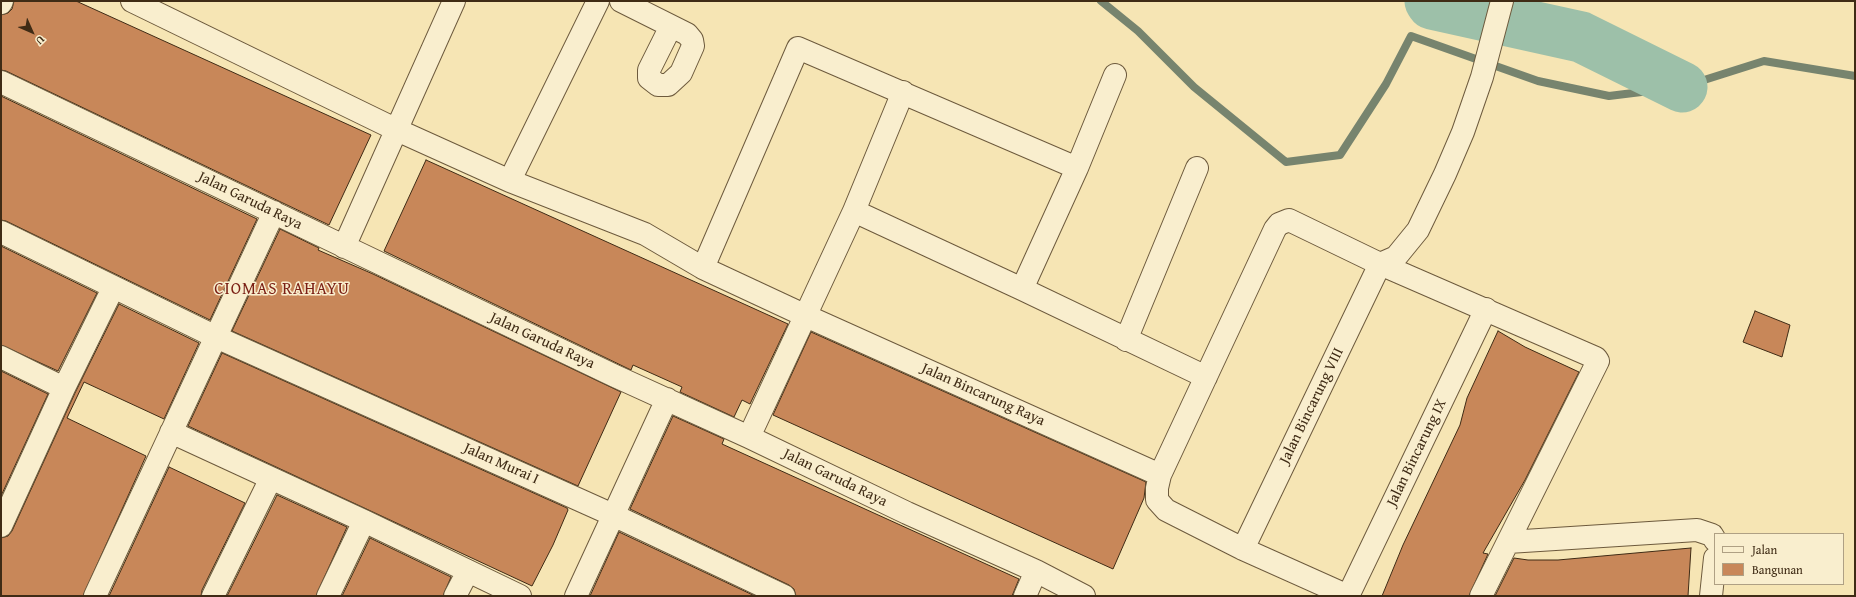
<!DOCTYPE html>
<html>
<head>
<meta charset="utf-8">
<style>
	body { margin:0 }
	#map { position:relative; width:1856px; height:597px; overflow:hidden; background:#f6e5b4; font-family:"Gentium Book Plus",serif }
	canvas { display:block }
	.frame { position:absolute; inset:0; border:2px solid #3f2b15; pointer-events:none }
	.legend { position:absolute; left:1714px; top:533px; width:130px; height:52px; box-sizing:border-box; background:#f9eece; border:1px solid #afa084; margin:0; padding:5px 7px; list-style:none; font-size:12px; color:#3f2b15 }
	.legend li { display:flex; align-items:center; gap:8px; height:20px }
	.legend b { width:20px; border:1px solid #afa084 }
	.north { position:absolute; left:12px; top:12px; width:40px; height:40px; -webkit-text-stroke:3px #f9eece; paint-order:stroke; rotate:135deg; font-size:11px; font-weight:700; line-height:16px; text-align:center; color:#3f2b15 }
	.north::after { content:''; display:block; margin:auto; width:14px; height:18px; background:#3f2b15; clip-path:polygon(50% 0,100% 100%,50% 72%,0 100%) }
</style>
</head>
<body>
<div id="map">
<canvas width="1856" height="597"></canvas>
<div class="frame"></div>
<ul class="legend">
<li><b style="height:5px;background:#f9eece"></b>Jalan</li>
<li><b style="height:11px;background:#c88759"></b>Bangunan</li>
</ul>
<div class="north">U</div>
</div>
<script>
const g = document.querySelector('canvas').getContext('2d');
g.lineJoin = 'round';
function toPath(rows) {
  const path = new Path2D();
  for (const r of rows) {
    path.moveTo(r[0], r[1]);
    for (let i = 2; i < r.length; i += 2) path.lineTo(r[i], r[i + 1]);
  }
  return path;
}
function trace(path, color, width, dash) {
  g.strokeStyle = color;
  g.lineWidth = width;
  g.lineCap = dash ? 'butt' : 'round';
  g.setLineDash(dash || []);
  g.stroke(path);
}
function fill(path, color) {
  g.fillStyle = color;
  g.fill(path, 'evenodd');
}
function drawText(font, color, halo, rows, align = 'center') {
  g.font = font + ' "Gentium Book Plus",serif';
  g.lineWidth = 3;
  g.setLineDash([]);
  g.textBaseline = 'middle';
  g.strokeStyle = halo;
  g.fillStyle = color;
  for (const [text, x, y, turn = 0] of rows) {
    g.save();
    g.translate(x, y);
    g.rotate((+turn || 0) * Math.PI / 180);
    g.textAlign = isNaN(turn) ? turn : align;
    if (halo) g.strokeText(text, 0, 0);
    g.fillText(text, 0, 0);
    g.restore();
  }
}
trace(toPath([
	[1101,1,1138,31,1194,87,1286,162,1340,155,1386,84,1411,36,1538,81,1609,96,1682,87,1764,61,1855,76]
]), '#77846e', 8);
trace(toPath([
	[1430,1,1432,4,1581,37,1682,87]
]), '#9dc0a9', 51);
const building = toPath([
	[14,1,76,1,371,135,329,225,6,71,1,70,1,15,8,13,12,9,14,1],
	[1,96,257,219,210,320,6,221,1,220,1,96],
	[426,160,788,324,750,404,742,400,734,417,680,392,682,387,633,365,631,370,384,251,426,160],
	[280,229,319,248,318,250,373,274,621,392,578,486,232,331,280,229],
	[1,246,97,293,58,371,1,345,1,246],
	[119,304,199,343,164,419,84,382,67,418,146,456,83,596,1,596,1,538,8,536,12,531,75,393,119,304],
	[1755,311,1790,325,1782,357,1743,342,1755,311],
	[1498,331,1525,347,1579,372,1525,480,1483,553,1488,554,1469,596,1382,596,1403,545,1460,425,1467,398,1498,331],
	[811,332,1146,482,1144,498,1113,569,773,415,811,332],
	[222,353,567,508,568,510,553,545,532,586,188,426,222,353],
	[1,371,48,394,1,496,1,371],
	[673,416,724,439,722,444,1019,579,1012,596,796,596,794,589,789,585,630,509,673,416],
	[169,467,245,503,202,590,201,596,109,596,169,467],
	[277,495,347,527,316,596,227,596,277,495],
	[619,532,755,596,590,596,619,532],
	[370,538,451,577,443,596,342,596,370,538],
	[1691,548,1688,596,1495,596,1514,558,1528,560,1558,560,1691,548]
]);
fill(building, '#c88759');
trace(building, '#3f2b15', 1);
const minor = toPath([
	[132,1,397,130,510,181,645,234,703,268,806,316,1160,475],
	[621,1,687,34,692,40,693,46,681,73,668,85,658,85,649,78,649,70,671,26],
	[1,3,2,1],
	[1,82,615,376,749,437,907,513,1036,571,1084,596],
	[515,170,598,1],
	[854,211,1022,289,1206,377],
	[1,232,216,337,613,515,784,596],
	[344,247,454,1],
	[1380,264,1396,257,1418,230,1445,174,1463,132,1482,77,1502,1],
	[703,268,798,48,1077,168],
	[1022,289,1077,168,1115,75],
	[1126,340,1197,168],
	[1,357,64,388],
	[171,432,364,521,520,596],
	[749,437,854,211,903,92],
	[1,526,64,388,113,288],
	[1508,542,1697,530,1712,535,1715,540],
	[1243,549,1380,264],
	[95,596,274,212],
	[213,596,271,478],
	[328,596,364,521],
	[455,596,468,571],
	[576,596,667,399],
	[1025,596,1036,571],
	[1348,596,1243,549,1166,510,1157,500,1157,488,1160,475,1275,229,1279,224,1289,220,1380,264,1596,358,1598,361,1481,596],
	[1348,596,1486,309],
	[1711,596,1715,558]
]);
trace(minor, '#6d5a3d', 24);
trace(minor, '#f9eece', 22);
drawText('15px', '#3f2b15', '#f9eece', [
	["Jalan Garuda Raya",250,201,26],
	["Jalan Garuda Raya",542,341,25],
	["Jalan Bincarung Raya",983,395,24],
	["Jalan Bincarung VIII",1312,406,-64],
	["Jalan Bincarung IX",1417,453,-64],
	["Jalan Murai I",501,464,24],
	["Jalan Garuda Raya",835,478,26]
]);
g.letterSpacing = '1px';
drawText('17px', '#7a1f14', '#f9eece', [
	["CIOMAS RAHAYU",282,290]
]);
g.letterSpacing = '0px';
</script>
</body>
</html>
